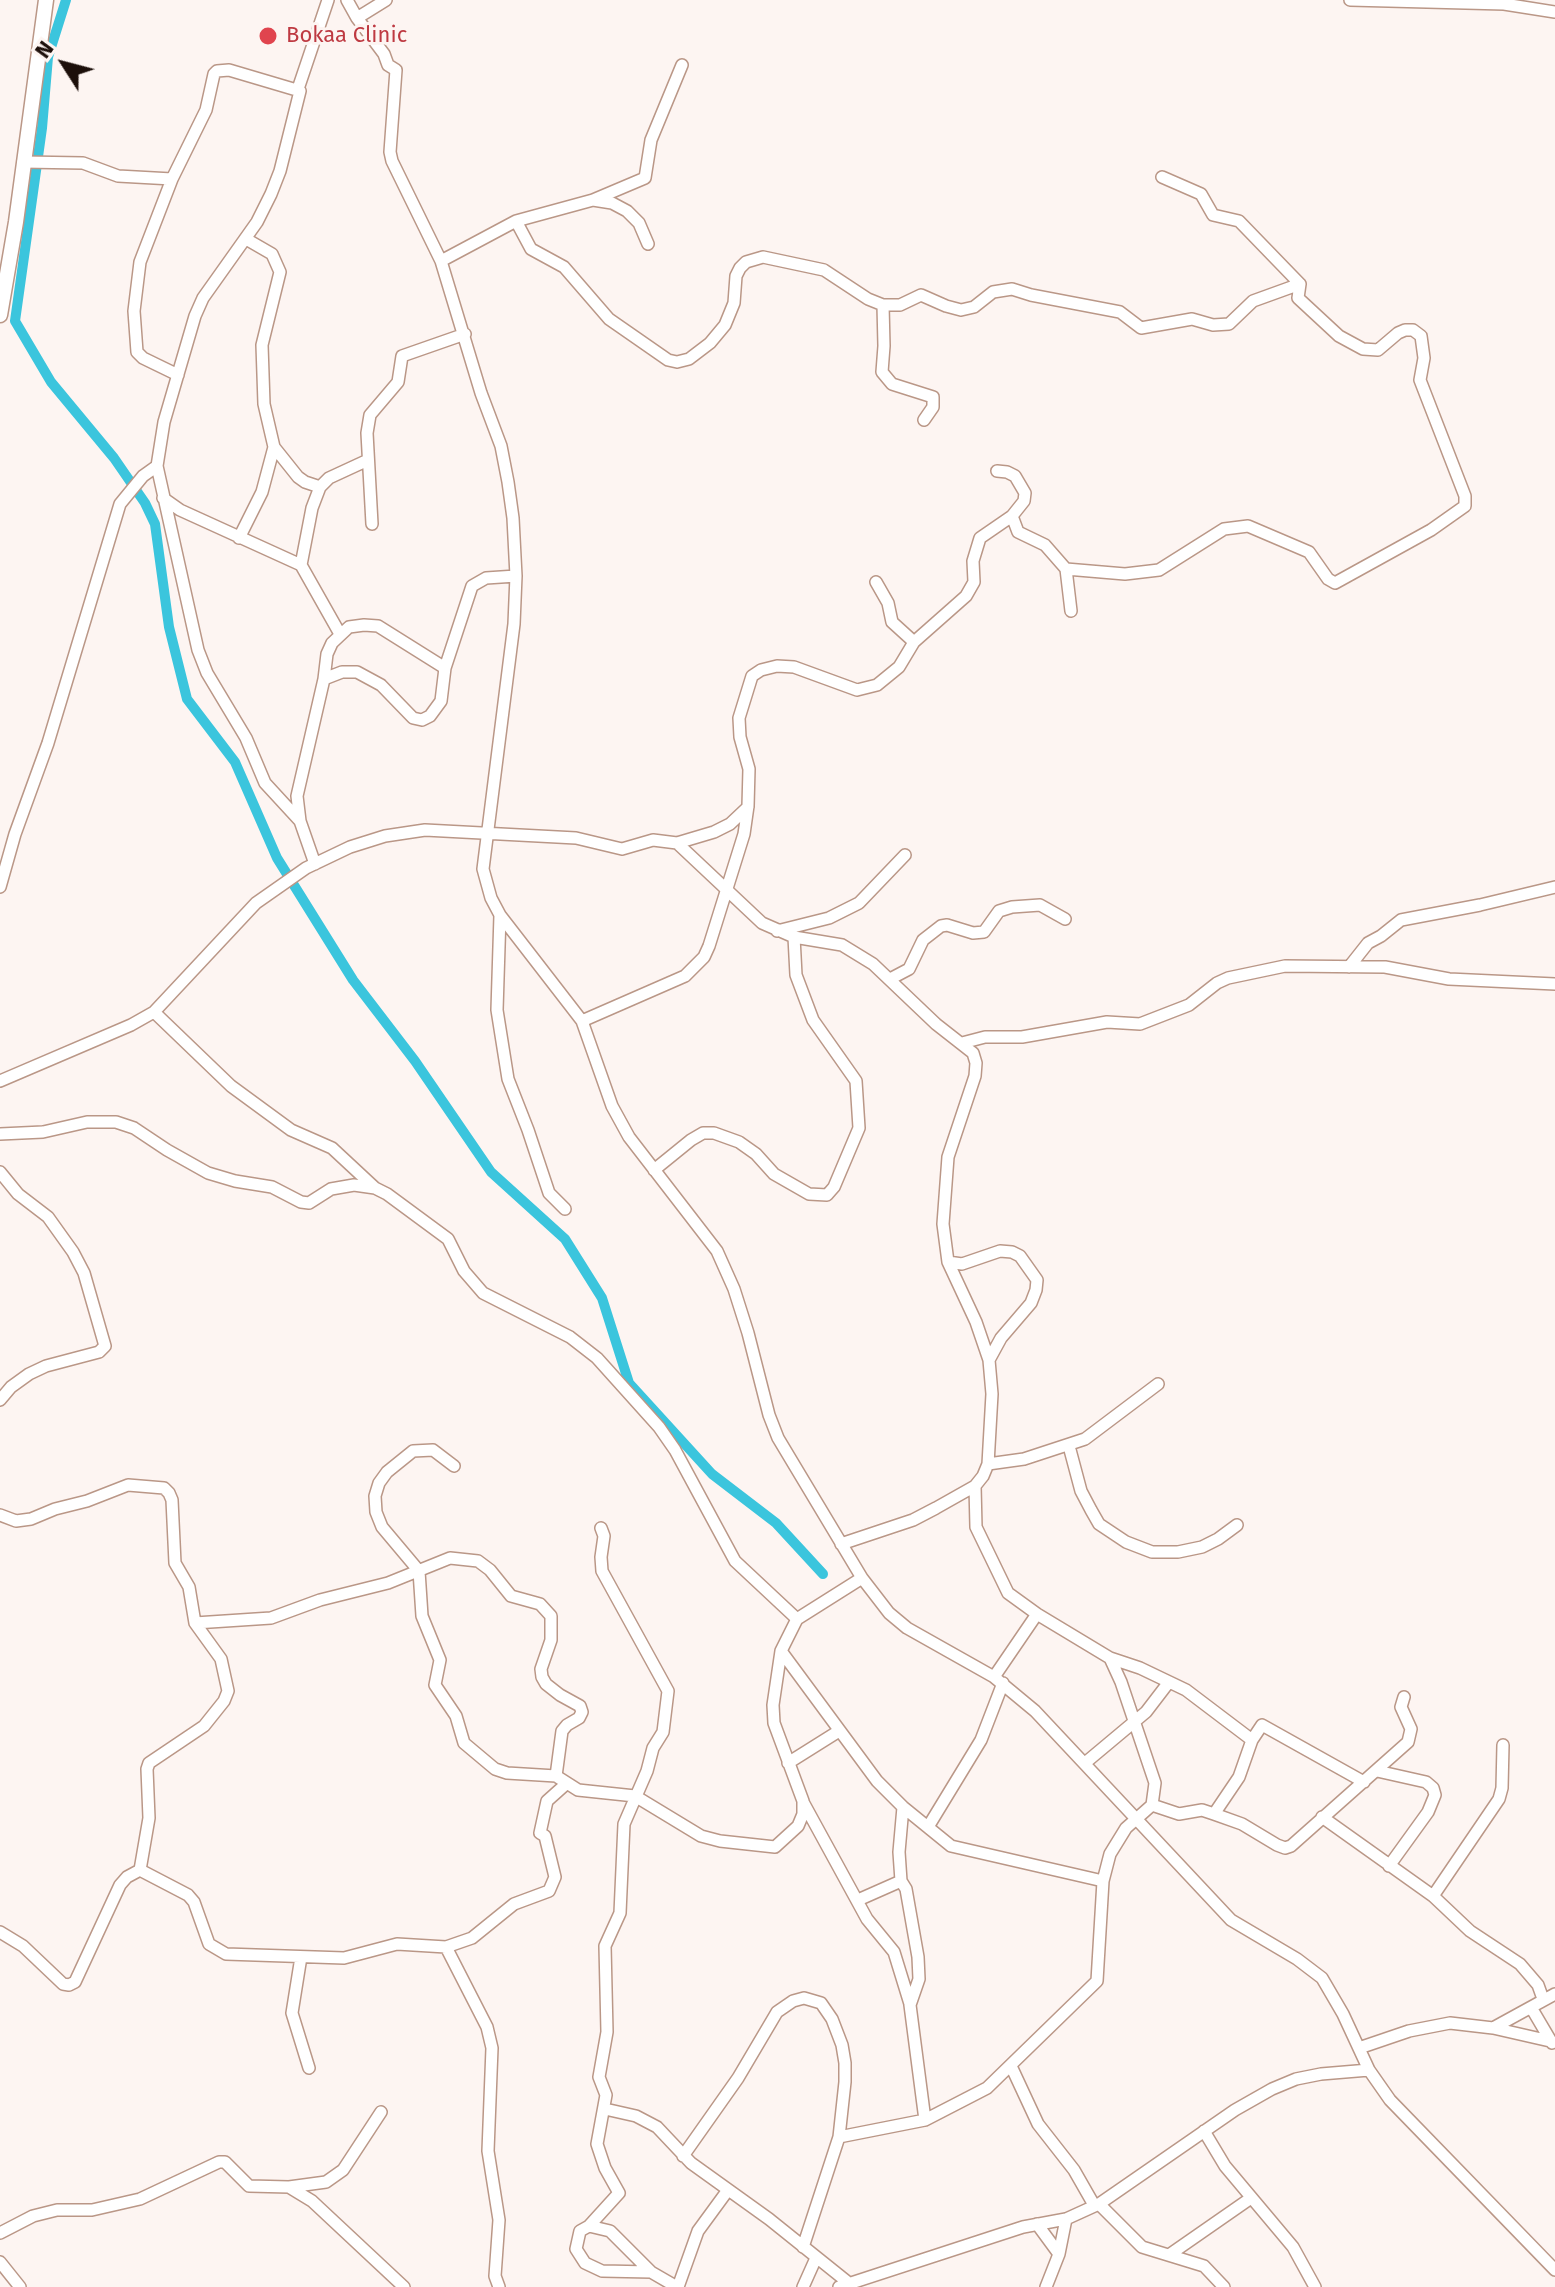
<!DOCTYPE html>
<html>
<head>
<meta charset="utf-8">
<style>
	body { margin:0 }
	#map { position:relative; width:1555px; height:2287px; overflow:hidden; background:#fdf5f2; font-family:"Fira Sans",sans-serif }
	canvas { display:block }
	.north { position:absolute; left:24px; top:24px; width:80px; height:80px; -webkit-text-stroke:6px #fdf5f2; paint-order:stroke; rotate:306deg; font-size:22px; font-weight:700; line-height:32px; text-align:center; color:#1c0f0a }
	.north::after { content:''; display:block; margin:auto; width:28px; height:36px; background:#1c0f0a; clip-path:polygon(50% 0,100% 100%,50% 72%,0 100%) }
</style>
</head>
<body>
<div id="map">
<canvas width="1555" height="2287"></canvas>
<div class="north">N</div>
</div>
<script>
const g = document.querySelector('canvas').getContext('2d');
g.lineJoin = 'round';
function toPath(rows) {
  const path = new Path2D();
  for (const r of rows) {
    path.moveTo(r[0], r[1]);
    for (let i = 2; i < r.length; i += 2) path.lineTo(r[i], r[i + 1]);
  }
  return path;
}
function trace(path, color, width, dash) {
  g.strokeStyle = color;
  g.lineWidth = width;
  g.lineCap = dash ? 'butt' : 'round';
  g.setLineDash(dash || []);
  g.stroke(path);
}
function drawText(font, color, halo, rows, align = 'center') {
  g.font = font + ' "Fira Sans",sans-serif';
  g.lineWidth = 6;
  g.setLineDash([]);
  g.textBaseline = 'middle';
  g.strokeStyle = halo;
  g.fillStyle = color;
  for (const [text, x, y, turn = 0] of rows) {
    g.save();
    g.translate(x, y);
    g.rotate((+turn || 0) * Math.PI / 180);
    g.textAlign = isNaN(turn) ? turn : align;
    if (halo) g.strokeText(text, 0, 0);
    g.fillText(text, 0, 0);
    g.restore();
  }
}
trace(toPath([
	[66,0,48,57,42,128,15,321,51,382,114,458,145,503,155,524,169,627,187,699,235,762,277,858,353,980,415,1061,491,1172,565,1239,602,1298,629,1383,712,1474,776,1523,823,1574]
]), '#3bc5dd', 10);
const minor = toPath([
	[347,0,357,18,384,54,388,65,396,70,390,152,392,161,441,261,481,393,501,446,508,482,513,518,516,576,514,624,483,869,491,898,500,915,582,1021,612,1106,629,1137,717,1251,734,1289,748,1333,769,1415,778,1438,862,1578,889,1613,907,1628,994,1677,1035,1711,1231,1920,1297,1959,1322,1978,1343,2014,1369,2070,1390,2100,1555,2270],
	[1350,0,1504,4,1555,12],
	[357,18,386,0],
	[23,162,83,163,118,176,172,179],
	[1162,177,1201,194,1213,215,1239,221,1300,284],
	[593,200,612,203,627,211,639,223,648,244],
	[516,221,531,249,564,267,609,319,668,360,677,362,689,359,710,343,725,325,734,303,736,276,740,268,746,262,763,257,824,270,868,299,883,305,900,305,921,295,946,306,961,310,974,307,993,292,1012,289,1031,295,1120,312,1141,328,1192,319,1213,325,1229,324,1253,301,1300,284],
	[246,239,272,254,280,272,262,345,264,404,274,447,298,477,305,482,320,487],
	[441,261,516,221,593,200,645,178,651,140,682,65],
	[883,305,884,346,882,372,892,384,933,397,933,407,924,420],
	[178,375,143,358,137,352,134,311,140,262,172,179,206,110,214,74,217,71,229,70,300,91],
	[997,471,1007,472,1015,476,1025,493,1024,501,1012,516],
	[163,498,180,510,301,565,340,634],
	[372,524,367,433,370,415,398,382,402,356,465,334],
	[239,538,262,492,274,447],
	[301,565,312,508,320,487,329,478,368,460],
	[1066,569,1125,574,1159,570,1224,529,1248,526,1309,552,1328,579,1335,583,1431,530,1465,506,1465,496,1420,380,1424,358,1421,336,1413,330,1405,330,1398,333,1378,350,1363,349,1339,336,1298,298,1300,284],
	[876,582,888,603,892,622,914,642],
	[324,679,342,672,357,672,381,685,413,718,422,720,430,716,441,701,445,668,472,586,486,578,516,576],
	[300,821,265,783,246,738,207,673,198,650,157,466,164,422,195,316,203,298,257,222,271,194,280,171,300,91,298,89,328,0],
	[677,843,714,832,730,824,748,807],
	[315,864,300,821,297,796,324,679,327,654,332,643,349,627,364,625,378,626,445,668],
	[0,887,15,834,48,743,120,504,143,476,157,466],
	[500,915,497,1010,508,1079,528,1130,549,1193,565,1209],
	[777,931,829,918,859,903,905,855],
	[1349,967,1368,943,1381,936,1401,920,1480,905,1555,887],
	[890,979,909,969,923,940,941,926,947,925,973,933,984,932,999,911,1012,907,1040,905,1065,919],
	[154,1012,231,1086,291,1130,332,1148,375,1188],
	[582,1021,685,976,704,957,709,946,744,834,748,806,749,769,740,737,739,718,752,676,761,670,777,666,794,667,857,690,877,685,899,667,914,642,966,596,974,582,973,561,980,538,1012,516,1018,532,1045,545,1066,569,1071,611],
	[962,1043,985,1037,1022,1037,1107,1022,1140,1024,1189,1005,1217,983,1228,978,1285,966,1385,967,1449,979,1555,984],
	[0,1081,131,1025,154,1012,256,903,306,868,350,847,385,836,425,830,576,838,622,849,653,840,677,843,762,923,794,937,842,945,873,964,936,1024,973,1053,976,1063,975,1076,948,1157,943,1224,948,1262,976,1322,989,1360,992,1394,988,1464,983,1476,975,1486,936,1508,913,1520,841,1544],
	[0,1134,43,1132,87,1122,116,1122,134,1128,167,1150,208,1173,235,1181,272,1187,301,1202,309,1203,331,1189,354,1185,375,1188,387,1194,448,1239,464,1271,483,1293,570,1337,597,1358,659,1427,675,1450,735,1561,797,1619],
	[654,1170,691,1140,703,1133,714,1133,739,1142,756,1154,774,1174,809,1194,827,1195,834,1187,859,1128,856,1081,813,1020,796,975,794,937],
	[0,1172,18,1194,48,1217,73,1252,84,1273,105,1346,99,1352,46,1366,29,1374,11,1387,0,1400],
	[948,1262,962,1264,1000,1251,1012,1252,1020,1256,1037,1280,1036,1290,1031,1303,1001,1338,989,1360],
	[1069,1446,1081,1491,1091,1510,1099,1524,1126,1542,1152,1552,1178,1552,1202,1547,1218,1539,1237,1525],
	[988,1464,1024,1459,1085,1439,1158,1384],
	[454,1466,433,1450,413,1451,387,1472,379,1483,375,1496,376,1512,382,1527,419,1571,422,1616,440,1660,435,1685,456,1716,464,1743,495,1769,507,1773,556,1776,578,1790,635,1796,701,1836,720,1841,775,1847,798,1826,803,1814,803,1801,774,1723,773,1705,781,1651,797,1619,862,1578],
	[975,1486,976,1527,1008,1593,1037,1614,1110,1658,1140,1668,1186,1690,1252,1740],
	[0,1515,16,1521,31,1519,55,1509,87,1501,128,1485,164,1488,169,1493,172,1500,175,1563,189,1587,195,1623,221,1659,228,1691,224,1701,204,1726,149,1763,147,1769,149,1818,140,1870],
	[601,1528,604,1536,601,1557,602,1571,668,1691,663,1732,653,1748,647,1771,624,1824,620,1913,605,1946,607,2032,599,2077,606,2095,597,2144,605,2168,619,2193,589,2226,580,2231,576,2249,585,2263,602,2271,651,2272],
	[195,1623,271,1618,320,1600,388,1583,450,1558,478,1561,490,1570,511,1596,540,1604,551,1616,551,1640,541,1669,542,1677,546,1684,560,1695,580,1706,582,1712,579,1718,567,1725,562,1731,556,1776],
	[781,1651,877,1781,903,1807,951,1846,1103,1881],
	[994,1677,1037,1614],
	[788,1763,839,1731],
	[1085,1763,1146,1712,1169,1682],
	[1377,1771,1426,1782,1433,1788,1435,1795,1428,1812,1389,1866],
	[803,1802,867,1919,894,1952,910,2004],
	[1152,1805,1179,1814,1202,1810,1214,1814,1242,1824,1277,1845,1285,1848,1291,1846,1408,1742,1411,1729,1401,1707,1404,1697],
	[903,1807,899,1852,901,1881,906,1889,918,1957,919,1979,910,2005,925,2120],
	[1214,1814,1239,1777,1252,1740,1262,1725,1364,1782],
	[1322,1817,1433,1896,1470,1931,1520,1964,1538,1985,1543,1999],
	[928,1827,981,1740,1003,1683],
	[140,1870,188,1895,194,1902,209,1944,226,1954,344,1958,397,1944,446,1947,472,1938,514,1904,549,1891,555,1877,545,1836,540,1833,547,1801,566,1784],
	[1433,1896,1499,1799,1502,1788,1503,1745],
	[858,1900,901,1881],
	[0,1932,23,1946,63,1984,69,1985,75,1982,120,1885,127,1877,140,1870],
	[446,1947,487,2027,492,2048,488,2151,499,2220,495,2276,499,2287],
	[301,1957,292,2013,309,2068],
	[1532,2009,1552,2043],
	[1493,2028,1555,1994],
	[1359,2048,1409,2031,1450,2023,1493,2028,1550,2041],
	[1011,2066,1038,2124,1074,2170,1094,2205,1099,2204,1142,2247,1204,2266,1224,2287],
	[605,2109,636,2116,657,2127,691,2163,769,2219,850,2284],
	[1204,2131,1225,2166,1293,2247,1315,2287],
	[839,2137,925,2120,987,2088,1097,1981,1103,1881,1110,1854,1126,1828,1152,1805,1155,1783,1121,1682,1110,1658],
	[683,2156,738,2078,777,2012,793,2001,804,1998,821,2003,832,2019,842,2045,845,2063,845,2082,839,2137,803,2247],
	[289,2187,312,2201,404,2287],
	[1037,2224,1059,2254],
	[589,2226,610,2231,651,2272,677,2287],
	[0,2233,33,2216,57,2210,92,2210,140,2199,219,2162,225,2162,249,2186,289,2187,326,2182,343,2170,381,2112],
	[1169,2255,1251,2198],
	[0,2262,20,2287],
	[678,2287,698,2231,728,2190],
	[803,2287,816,2258],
	[839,2287,1023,2227,1066,2219,1099,2204,1235,2110,1272,2089,1296,2079,1321,2074,1369,2070],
	[1046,2287,1059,2254,1066,2219]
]);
const major = toPath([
	[0,315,16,222,46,0]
]);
trace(minor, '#ba9787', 14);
trace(major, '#ba9787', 17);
trace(minor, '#fff', 11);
trace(major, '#fff', 14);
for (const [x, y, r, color] of [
	[268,36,10,"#e0444e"]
]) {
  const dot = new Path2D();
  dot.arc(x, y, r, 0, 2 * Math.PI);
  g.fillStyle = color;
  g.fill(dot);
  trace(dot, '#fdf5f2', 3);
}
drawText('22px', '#be3a42', '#fdf5f2', [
	["Bokaa Clinic",286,36]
], 'left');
</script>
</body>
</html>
